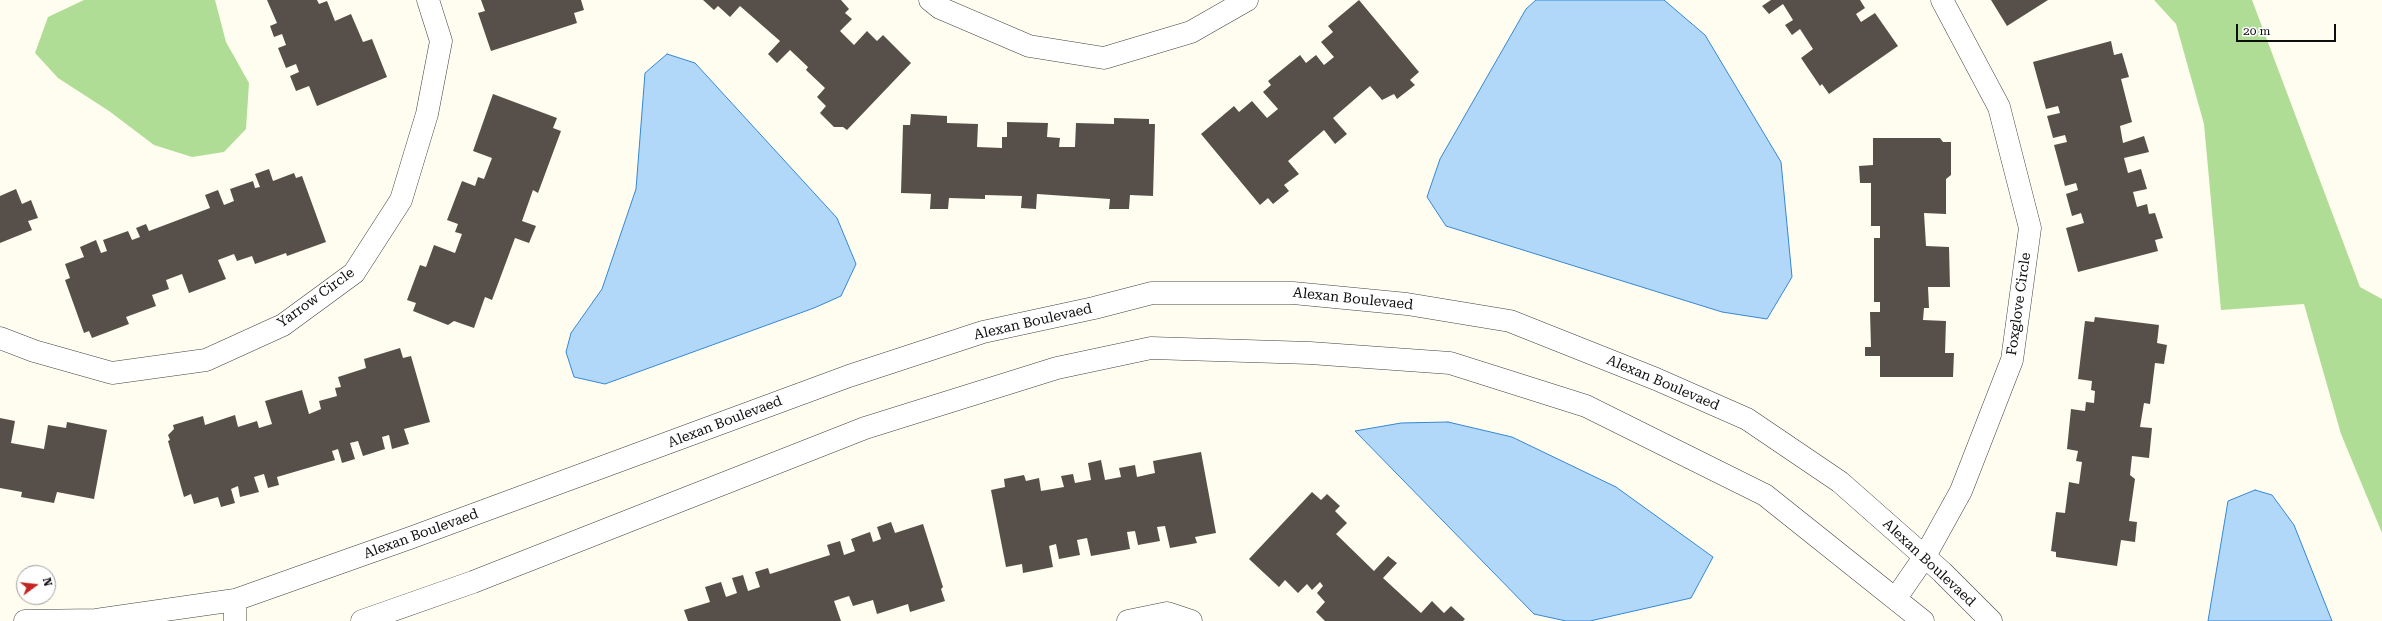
<!DOCTYPE html>
<html>
<head>
<meta charset="utf-8">
<style>
	body { margin:0 }
	#map { position:relative; width:2382px; height:621px; overflow:hidden; background:#fffdef; font-family:"Roboto Serif",serif }
	canvas { display:block }
	.north { position:absolute; left:16px; top:565px; width:40px; height:40px; box-sizing:border-box; background:#fff; border:1px solid #9f9f9f; border-radius:50%; rotate:75deg; font-size:11px; font-weight:700; line-height:16px; text-align:center; color:#0e0e0e }
	.north::after { content:''; display:block; margin:auto; width:14px; height:18px; background:#c42520; clip-path:polygon(50% 0,100% 100%,50% 72%,0 100%) }
	.scale { position:absolute; left:2236px; top:24px; width:100px; height:18px; box-sizing:border-box; border:2px solid #0e0e0e; border-top:0; padding-left:5px; font-size:12px; line-height:14px; white-space:nowrap; color:#0e0e0e; -webkit-text-stroke:3px #fff; paint-order:stroke }
</style>
</head>
<body>
<div id="map">
<canvas width="2382" height="621"></canvas>
<div class="north">N</div>
<div class="scale">20 m</div>
</div>
<script>
const g = document.querySelector('canvas').getContext('2d');
g.lineJoin = 'round';
function fill(path, color) {
  g.fillStyle = color;
  g.fill(path, 'evenodd');
}
function toPath(rows) {
  const path = new Path2D();
  for (const r of rows) {
    path.moveTo(r[0], r[1]);
    for (let i = 2; i < r.length; i += 2) path.lineTo(r[i], r[i + 1]);
  }
  return path;
}
function trace(path, color, width, dash) {
  g.strokeStyle = color;
  g.lineWidth = width;
  g.lineCap = dash ? 'butt' : 'round';
  g.setLineDash(dash || []);
  g.stroke(path);
}
function drawText(font, color, halo, rows, align = 'center') {
  g.font = font + ' "Roboto Serif",serif';
  g.lineWidth = 4;
  g.setLineDash([]);
  g.textBaseline = 'middle';
  g.strokeStyle = halo;
  g.fillStyle = color;
  for (const [text, x, y, turn = 0] of rows) {
    g.save();
    g.translate(x, y);
    g.rotate((+turn || 0) * Math.PI / 180);
    g.textAlign = isNaN(turn) ? turn : align;
    if (halo) g.strokeText(text, 0, 0);
    g.fillText(text, 0, 0);
    g.restore();
  }
}
fill(toPath([
	[84,0,215,0,226,42,249,83,246,129,224,152,192,157,154,145,109,111,58,78,35,53,48,17],
	[2154,0,2252,0,2360,287,2382,299,2382,533,2341,434,2304,304,2221,310,2204,124,2176,24]
]), '#b0dd95');
const water = toPath([
	[1536,0,1664,0,1705,35,1781,162,1792,277,1767,319,1722,312,1446,226,1427,197,1440,159,1526,9,1536,0],
	[667,54,695,63,837,218,856,264,841,296,814,308,605,384,574,377,566,352,571,333,602,289,636,189,645,73,667,54],
	[1448,422,1512,437,1616,487,1713,557,1691,598,1590,621,1566,621,1534,614,1355,431,1401,423,1448,422],
	[2255,490,2272,495,2294,525,2332,621,2208,621,2228,501,2255,490]
]);
fill(water, '#b1d8f9');
trace(water, '#3587d3', 1);
fill(toPath([
	[267,0,317,0,319,4,327,1,335,21,351,14,363,42,372,39,387,77,317,106,309,86,296,91,290,76,299,72,296,64,286,68,278,48,286,45,282,34,274,37,270,26,277,23],
	[481,0,581,0,584,10,574,13,577,23,491,51,478,13,485,11],
	[703,0,841,0,849,9,845,13,852,19,840,31,854,45,867,31,877,41,883,35,911,63,847,130,843,127,834,127,820,113,826,106,817,97,825,88,806,70,808,67,790,50,777,63,768,54,780,41,740,6,730,17,718,6,714,10],
	[1359,0,1419,72,1410,80,1415,85,1397,99,1394,94,1382,100,1370,86,1333,118,1347,134,1335,144,1324,130,1288,161,1299,174,1284,185,1289,191,1273,204,1268,198,1260,205,1201,134,1234,106,1239,112,1252,101,1267,118,1278,109,1263,92,1271,85,1268,81,1300,55,1306,63,1316,55,1324,65,1334,57,1321,42,1333,32,1328,26],
	[1771,0,1860,0,1865,8,1856,14,1861,22,1875,13,1898,46,1829,94,1822,84,1820,86,1801,58,1813,49,1800,29,1792,35,1785,25,1793,20,1783,4,1769,14,1762,6],
	[1991,0,2048,0,2007,26],
	[2111,41,2114,55,2122,53,2129,77,2121,79,2132,122,2120,126,2123,143,2144,136,2149,152,2124,158,2128,173,2141,169,2147,189,2133,192,2137,207,2147,204,2149,214,2155,213,2163,238,2155,240,2158,251,2078,272,2066,228,2084,223,2081,213,2072,216,2066,194,2078,190,2076,183,2065,186,2054,145,2067,142,2065,135,2053,138,2047,116,2060,113,2058,106,2046,109,2033,62],
	[493,94,557,118,553,128,561,131,538,193,533,190,522,221,536,226,529,243,515,238,492,300,485,297,474,328,454,321,448,325,413,311,416,303,407,300,420,265,426,267,434,245,455,253,462,234,455,232,458,224,447,220,462,181,475,186,478,177,484,179,492,158,473,151],
	[911,114,947,116,947,123,978,124,977,147,1002,148,1002,137,1007,137,1007,122,1048,123,1047,137,1060,138,1059,147,1075,147,1076,123,1114,124,1114,118,1149,119,1149,124,1155,124,1153,196,1130,195,1129,209,1109,209,1110,199,1037,194,1036,209,1021,208,1022,196,985,195,985,199,949,198,948,209,930,209,931,194,901,193,903,125,910,125],
	[1873,138,1940,138,1943,142,1951,142,1951,175,1946,179,1946,214,1924,213,1926,246,1949,247,1950,287,1928,287,1929,308,1924,308,1923,320,1946,321,1945,353,1954,353,1953,377,1880,377,1880,356,1865,356,1865,347,1871,347,1870,312,1880,312,1880,302,1874,302,1874,238,1880,238,1880,226,1871,226,1871,183,1860,183,1859,166,1873,165],
	[269,169,273,181,294,173,296,178,302,176,326,242,287,256,286,253,255,264,252,256,237,261,234,254,218,260,226,279,189,293,182,274,166,280,169,289,152,295,156,306,126,317,129,324,92,338,89,331,84,333,65,280,70,278,65,264,84,257,80,247,96,240,101,253,107,251,103,240,128,231,132,240,140,237,136,228,146,224,149,231,210,208,205,195,218,190,224,205,234,201,230,189,253,181,255,188,260,187,255,174],
	[16,189,22,204,31,200,38,218,28,221,32,230,0,243,0,196],
	[2095,317,2159,325,2157,343,2167,345,2164,364,2155,363,2150,404,2144,403,2140,427,2152,428,2149,458,2132,456,2130,475,2135,479,2129,521,2137,522,2135,542,2121,540,2117,566,2056,557,2056,552,2051,551,2056,512,2065,513,2069,482,2079,484,2082,462,2076,461,2078,451,2067,449,2071,409,2085,411,2086,402,2094,403,2095,391,2091,390,2092,381,2078,379,2085,321,2094,322],
	[400,348,403,358,411,356,430,422,404,429,409,444,392,449,389,435,382,437,385,449,363,456,358,441,350,443,355,459,342,463,338,449,332,451,335,460,277,477,279,485,268,488,264,474,254,477,259,492,240,497,238,486,231,489,235,503,221,507,218,497,194,504,191,494,184,497,168,441,170,440,168,435,174,429,173,425,203,416,205,425,235,415,238,427,257,421,259,428,272,424,265,401,302,390,309,414,321,409,319,401,337,396,335,388,341,387,338,377,366,368,364,359],
	[0,418,15,421,11,443,44,449,48,425,66,428,67,422,107,430,94,499,57,492,54,503,21,497,22,492,0,488],
	[1201,452,1216,533,1195,537,1197,543,1170,548,1165,526,1157,527,1160,541,1138,545,1135,531,1127,532,1130,549,1091,556,1087,538,1077,540,1080,555,1059,559,1056,544,1049,546,1053,567,1023,573,1022,564,1006,567,991,490,1005,487,1004,479,1024,475,1026,481,1039,478,1041,491,1064,487,1061,476,1073,474,1075,483,1091,480,1088,463,1101,460,1105,480,1121,477,1119,468,1135,465,1137,477,1155,473,1153,461],
	[1312,492,1321,500,1327,494,1340,506,1335,511,1347,523,1336,534,1374,571,1388,556,1397,563,1383,578,1421,613,1432,601,1444,613,1451,606,1465,619,1463,621,1325,621,1316,612,1325,602,1317,593,1323,586,1320,582,1312,590,1307,584,1298,593,1285,580,1279,587,1249,559],
	[891,522,895,533,923,524,943,587,941,589,945,601,910,612,908,604,877,614,873,600,853,606,849,596,834,601,841,621,688,621,684,610,710,602,705,587,721,582,726,597,737,593,732,578,743,575,748,591,760,587,755,572,768,568,770,574,830,555,827,545,840,541,844,555,855,551,851,539,870,532,873,542,881,539,877,527]
]), '#57504a');
const minor = toPath([
	[930,0,940,8,1029,46,1104,58,1191,32,1247,0],
	[0,338,34,351,112,373,206,360,283,325,354,273,401,200,427,114,441,41,428,0],
	[1896,598,1925,556,1961,491,2012,360,2030,228,1999,107,1942,0],
	[235,600,235,621],
	[25,621,96,620,235,600,410,538,849,376,983,332,1094,308,1152,293,1293,293,1407,304,1510,321,1656,379,1747,419,1840,482,1942,572,1991,621],
	[362,621,473,582,865,428,1057,368,1151,348,1310,353,1450,363,1586,406,1765,495,1923,621],
	[1128,621,1167,613,1191,621]
]);
trace(minor, '#414141', 23);
trace(minor, '#fff', 22);
drawText('14px', '#0e0e0e', '#fff', [
	["Yarrow Circle",316,298,-36],
	["Alexan Boulevaed",1353,299,6],
	["Foxglove Circle",2019,304,-82],
	["Alexan Boulevaed",1033,322,-13],
	["Alexan Boulevaed",1663,383,23],
	["Alexan Boulevaed",725,422,-21],
	["Alexan Boulevaed",421,534,-20],
	["Alexan Boulevaed",1929,563,43]
]);
</script>
</body>
</html>
